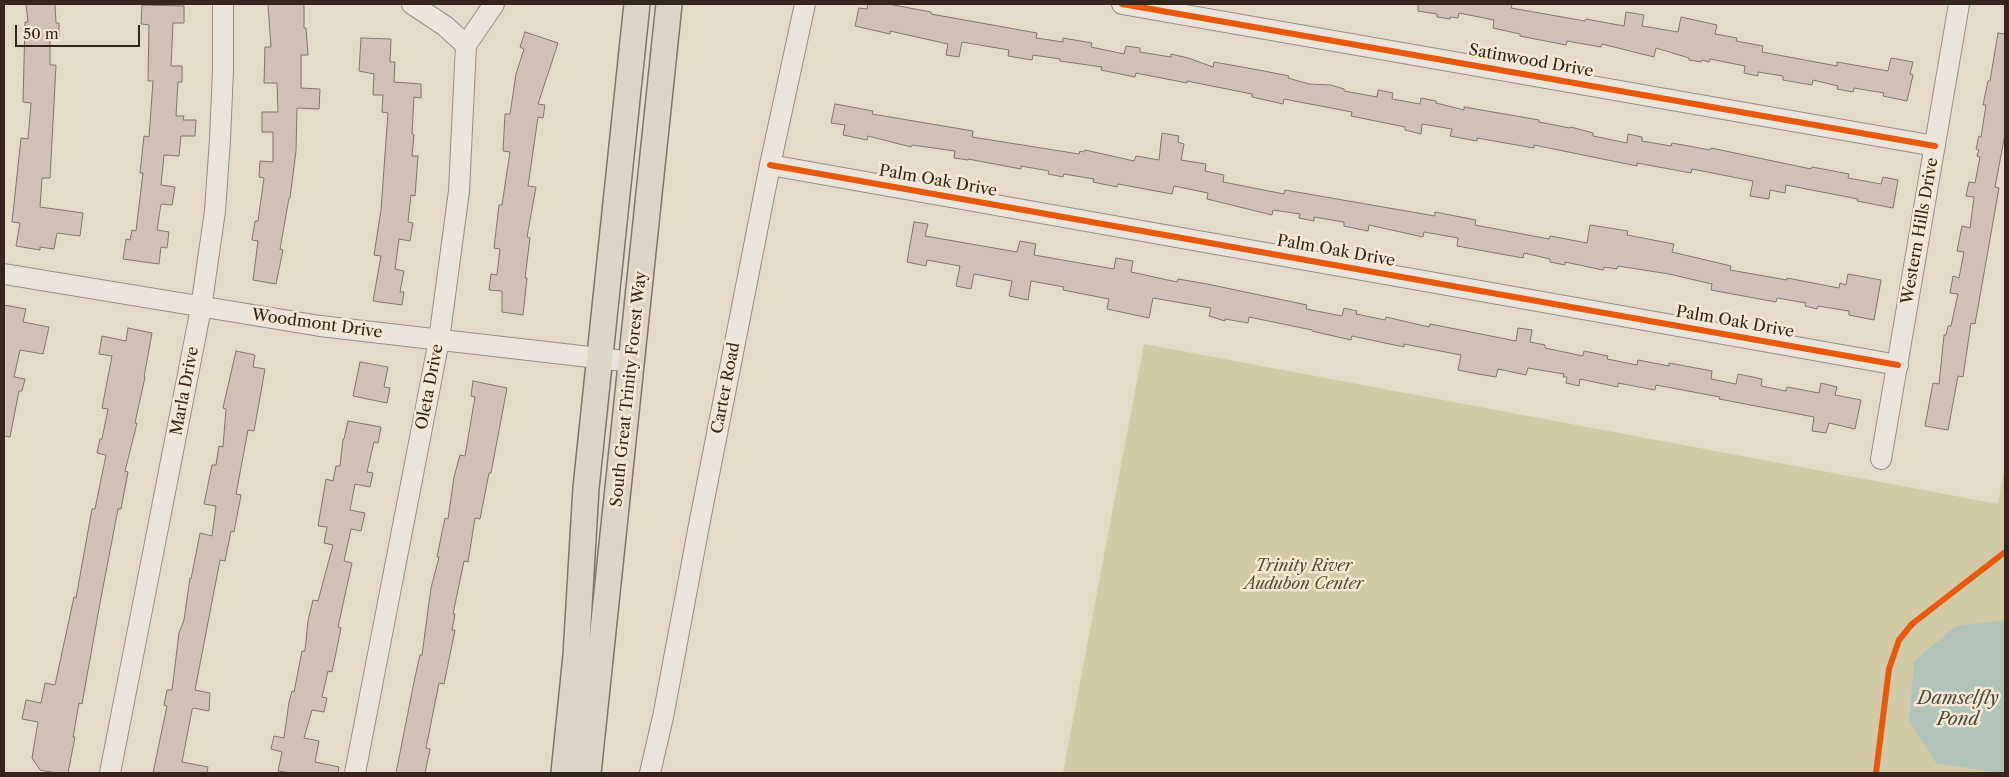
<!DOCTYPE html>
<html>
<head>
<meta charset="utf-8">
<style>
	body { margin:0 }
	#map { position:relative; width:2009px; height:777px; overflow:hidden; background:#e5d9c8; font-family:"Libre Caslon Text",serif }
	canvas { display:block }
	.frame { position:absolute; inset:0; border:5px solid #34261a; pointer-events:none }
	.scale { position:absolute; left:15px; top:25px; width:125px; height:22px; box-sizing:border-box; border:2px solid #34261a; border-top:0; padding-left:6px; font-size:15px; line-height:18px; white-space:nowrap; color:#34261a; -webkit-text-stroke:4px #f6e8d3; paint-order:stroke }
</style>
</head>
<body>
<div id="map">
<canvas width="2009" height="777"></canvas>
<div class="frame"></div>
<div class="scale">50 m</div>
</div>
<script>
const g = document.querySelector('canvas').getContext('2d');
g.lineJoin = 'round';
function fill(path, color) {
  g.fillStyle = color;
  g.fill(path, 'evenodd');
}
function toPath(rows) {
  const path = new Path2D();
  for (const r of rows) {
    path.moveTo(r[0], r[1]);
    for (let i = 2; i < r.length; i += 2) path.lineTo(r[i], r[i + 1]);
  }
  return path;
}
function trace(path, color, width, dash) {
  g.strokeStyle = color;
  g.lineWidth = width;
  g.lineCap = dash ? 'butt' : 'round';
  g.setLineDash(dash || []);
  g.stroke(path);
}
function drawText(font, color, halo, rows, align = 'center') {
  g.font = font + ' "Libre Caslon Text",serif';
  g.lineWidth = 5;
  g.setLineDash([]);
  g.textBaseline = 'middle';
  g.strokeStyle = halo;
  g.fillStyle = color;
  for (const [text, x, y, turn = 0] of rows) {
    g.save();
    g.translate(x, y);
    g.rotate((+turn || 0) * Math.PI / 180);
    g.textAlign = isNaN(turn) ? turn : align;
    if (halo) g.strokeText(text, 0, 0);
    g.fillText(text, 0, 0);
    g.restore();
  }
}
fill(toPath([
	[1144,344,1998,504,2005,465,2005,773,1063,773]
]), '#d2caa6');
fill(toPath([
	[2005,620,2005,772,2000,773,1936,763,1909,721,1914,661,1956,626]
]), '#b1c4b9');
const building = toPath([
	[26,4,55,4,56,23,59,23,59,38,50,38,50,65,56,65,50,178,42,178,40,207,83,213,80,236,57,233,54,249,40,247,40,250,16,246,20,223,12,222,21,138,28,139,31,103,23,102,25,22,28,22,26,4],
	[268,4,304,4,304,28,306,28,308,55,301,55,301,88,320,89,319,109,297,108,296,151,290,198,289,198,280,249,283,250,276,284,253,280,258,241,252,240,255,221,258,221,264,178,259,177,260,161,273,162,273,132,262,132,262,112,278,112,277,83,264,83,265,47,271,47,268,4],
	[868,4,888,4,931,12,931,14,1037,33,1036,38,1063,42,1063,38,1092,43,1091,47,1124,54,1126,46,1140,48,1140,52,1171,57,1171,54,1188,58,1213,67,1214,62,1264,71,1289,76,1288,78,1309,84,1331,85,1344,89,1344,91,1377,97,1378,90,1393,93,1392,99,1420,104,1421,98,1436,101,1436,103,1464,110,1464,107,1539,120,1539,122,1570,128,1571,127,1593,133,1593,136,1627,143,1628,134,1642,137,1642,141,1671,146,1672,143,1710,150,1711,148,1811,169,1812,167,1849,174,1848,178,1881,184,1883,177,1898,180,1893,208,1857,201,1858,199,1786,185,1785,193,1770,190,1769,199,1750,196,1753,181,1692,169,1691,173,1637,163,1637,166,1534,145,1534,148,1477,138,1477,141,1450,136,1452,129,1422,124,1421,134,1405,130,1405,127,1351,116,1352,112,1284,99,1283,104,1252,97,1252,94,1187,81,1187,83,1136,73,1135,77,1101,70,1102,67,1060,61,1060,59,1033,55,1032,60,1008,56,1009,50,962,42,959,57,946,55,948,44,890,31,890,34,855,26,859,8,867,9,868,4],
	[1418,4,1512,4,1511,8,1585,21,1586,19,1624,26,1626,12,1644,15,1642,26,1678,32,1681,17,1717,25,1715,34,1737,38,1736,41,1763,46,1762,52,1837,66,1837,62,1888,71,1891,58,1913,62,1910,74,1913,75,1907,101,1883,96,1884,93,1854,88,1853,92,1837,89,1838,86,1813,80,1812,85,1783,80,1783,76,1758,72,1758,76,1744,73,1745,66,1710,59,1709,62,1702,60,1701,62,1689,60,1689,58,1656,48,1654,57,1602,44,1601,47,1567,41,1566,45,1520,36,1520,34,1493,28,1494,20,1459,13,1458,18,1450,17,1450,19,1437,17,1437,14,1418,11,1418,4],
	[142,5,184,6,184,23,173,23,171,66,182,66,182,82,178,82,176,116,184,116,183,120,196,120,195,136,181,136,179,156,164,155,161,185,175,187,172,205,161,204,157,230,169,232,167,248,161,247,159,264,123,259,126,239,130,240,132,230,136,231,143,173,140,173,144,136,149,137,153,81,148,81,149,25,141,24,142,5],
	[525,32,558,43,538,104,545,105,543,118,538,117,528,186,536,187,527,237,530,238,525,278,527,278,523,315,502,312,502,291,489,290,491,274,497,275,500,249,494,248,499,205,502,205,510,152,503,151,505,114,510,114,516,74,524,49,520,47,525,32],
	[1998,33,2005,34,2005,134,1995,187,1999,188,1975,324,1971,323,1963,377,1958,376,1948,430,1925,426,1933,383,1939,384,1944,335,1946,335,1948,326,1951,326,1958,294,1950,293,1953,276,1959,278,1964,252,1957,251,1962,226,1970,228,1974,197,1966,196,1969,182,1975,183,1980,157,1977,156,1979,150,1976,149,1979,136,1981,137,1986,105,1983,105,1988,81,1990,81,1998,33],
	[361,38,391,39,390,62,395,62,394,82,421,84,421,98,414,97,412,134,414,135,412,156,418,156,415,196,411,195,408,222,413,223,410,241,399,239,395,269,404,271,400,292,404,292,402,305,373,301,381,256,374,255,381,210,388,113,382,112,383,95,373,95,374,74,359,71,361,38],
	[835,104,873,111,872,114,973,131,972,137,1079,154,1080,151,1084,152,1085,150,1134,161,1136,156,1159,160,1162,133,1179,136,1178,142,1184,144,1181,160,1206,164,1205,171,1224,175,1223,182,1284,194,1285,190,1435,216,1435,212,1476,220,1475,225,1549,239,1550,236,1587,243,1590,225,1628,231,1627,235,1674,244,1672,252,1731,266,1730,270,1787,280,1787,278,1839,288,1840,283,1846,285,1848,274,1881,280,1874,320,1849,315,1849,311,1818,306,1817,309,1805,306,1806,303,1777,298,1776,302,1711,290,1712,284,1669,274,1618,266,1617,269,1604,267,1603,270,1565,262,1565,265,1550,262,1550,259,1524,253,1523,258,1457,246,1458,238,1424,232,1423,237,1369,225,1368,231,1344,226,1344,222,1314,217,1314,221,1299,218,1300,214,1273,210,1272,215,1207,199,1208,193,1174,186,1172,194,1118,184,1117,187,1093,182,1094,179,1064,174,1063,177,1048,174,1049,171,1021,166,1021,169,968,159,968,160,954,158,955,151,912,145,911,147,868,136,867,140,843,135,845,125,831,123,835,104],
	[914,222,928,224,925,236,1017,252,1020,241,1036,244,1034,255,1114,269,1116,258,1133,261,1131,272,1177,282,1178,279,1207,284,1307,305,1306,309,1342,316,1344,308,1357,311,1356,314,1385,320,1386,317,1429,327,1430,324,1516,341,1518,328,1532,330,1530,342,1545,345,1545,348,1583,356,1584,351,1608,356,1607,359,1637,365,1638,360,1669,366,1669,363,1712,371,1711,379,1736,384,1738,374,1762,379,1761,386,1786,391,1787,387,1819,393,1821,383,1837,387,1835,395,1861,400,1855,429,1829,423,1826,433,1812,431,1814,417,1719,399,1720,397,1656,385,1655,390,1618,383,1618,387,1580,379,1579,386,1566,383,1567,377,1563,377,1564,374,1528,368,1526,375,1498,369,1496,377,1478,374,1458,370,1461,355,1404,344,1404,347,1352,336,1351,340,1312,331,1312,330,1249,317,1248,323,1225,319,1225,321,1209,316,1211,308,1153,298,1149,318,1107,309,1109,299,1063,290,1064,287,1031,281,1028,300,1009,296,1012,281,974,274,971,289,956,286,960,266,927,260,926,266,907,262,914,222],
	[4,305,26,309,23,322,49,327,43,354,20,350,14,377,25,379,22,391,19,391,10,437,4,436,4,305],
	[128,328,152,333,144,377,145,377,135,423,137,423,125,471,128,472,121,509,118,509,100,603,82,704,79,703,73,737,75,737,68,773,56,773,40,770,32,758,38,722,22,719,26,700,41,703,45,683,55,685,74,597,76,598,92,509,95,509,106,455,97,453,100,439,102,439,108,409,102,408,112,356,99,354,102,336,126,341,128,328],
	[236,351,255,355,253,367,265,369,254,431,248,430,236,494,241,495,234,532,231,531,225,561,220,560,195,690,210,693,209,711,193,708,192,710,182,762,208,767,207,773,153,773,167,706,164,705,167,690,172,690,179,633,184,620,190,578,191,579,200,533,212,536,216,506,204,504,212,465,216,465,219,446,223,447,226,409,223,408,236,351],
	[360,362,388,367,384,387,390,388,387,403,353,396,360,362],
	[473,381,507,388,491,473,489,473,480,519,475,518,468,562,464,561,453,614,455,614,452,630,455,630,444,684,439,683,426,748,430,749,425,773,396,773,415,677,420,655,422,655,431,588,439,557,437,557,445,518,448,519,454,477,460,455,465,456,475,397,471,396,473,381],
	[348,421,381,427,378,443,374,442,367,472,373,473,370,487,355,484,350,510,365,513,361,531,351,529,344,561,352,563,338,627,341,628,332,672,328,671,322,697,327,698,324,712,312,710,304,738,319,741,315,762,339,767,338,773,292,773,278,771,282,752,271,749,274,736,284,738,289,702,292,691,294,692,302,651,305,651,308,621,313,600,318,601,333,545,324,543,327,527,318,526,326,479,333,481,336,466,340,466,343,439,344,439,348,421]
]);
fill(building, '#d2c1b6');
trace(building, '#7f776d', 1);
const minor = toPath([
	[412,4,445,26,466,45],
	[1122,4,1935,146],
	[770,165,1898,365],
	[4,274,320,326,633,362],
	[1881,459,1959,4],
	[110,773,201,308,215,211,220,139,223,70,223,4],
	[355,773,439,340,459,191,466,45,494,4],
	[650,773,663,717,700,520,770,165,805,4]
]);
const major = toPath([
	[564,773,576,656,586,488,637,4],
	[588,773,669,4]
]);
trace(minor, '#978f84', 22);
trace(major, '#7f776d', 28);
trace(minor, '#eae4db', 20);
trace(major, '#ddd4c5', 25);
trace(toPath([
	[1122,4,1935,146],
	[770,165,1898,365],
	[1876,773,1889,669,1899,640,1912,624,2005,552]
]), '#e8590c', 6);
drawText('16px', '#34261a', '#f6e8d3', [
	["Satinwood Drive",1531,61,10],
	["Palm Oak Drive",938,181,10],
	["Western Hills Drive",1920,231,-80],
	["Palm Oak Drive",1336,251,10],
	["Palm Oak Drive",1735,322,10],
	["Woodmont Drive",317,324,8],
	["Oleta Drive",430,387,-79],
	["Carter Road",726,388,-79],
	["South Great Trinity Forest Way",629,389,-84],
	["Marla Drive",185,391,-79]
]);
drawText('italic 16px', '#584c36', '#f6e8d3', [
	["Trinity River",1304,566],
	["Audubon Center",1304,584]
]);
drawText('italic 18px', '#4e4b40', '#f6e8d3', [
	["Damselfly",1958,699],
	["Pond",1958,720]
]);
</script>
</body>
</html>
